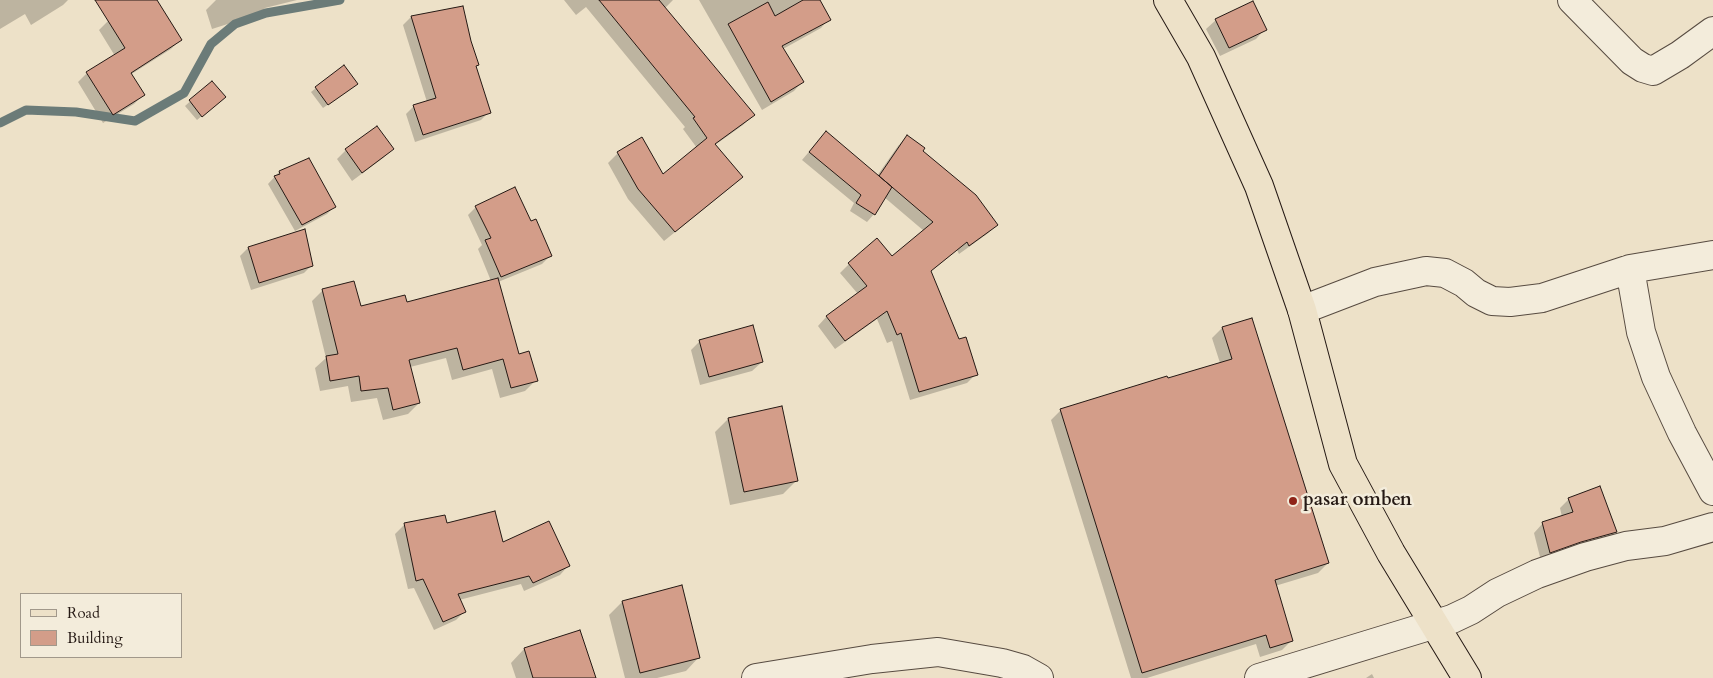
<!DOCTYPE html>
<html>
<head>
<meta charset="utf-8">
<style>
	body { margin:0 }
	#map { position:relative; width:1713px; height:678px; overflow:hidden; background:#ede1c8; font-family:Cardo,serif }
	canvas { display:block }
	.legend { position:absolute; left:20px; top:593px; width:162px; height:65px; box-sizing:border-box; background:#f3ecdb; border:1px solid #a1988b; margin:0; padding:6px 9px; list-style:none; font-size:15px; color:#251914 }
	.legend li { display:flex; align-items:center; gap:10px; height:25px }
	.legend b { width:25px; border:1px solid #a1988b }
</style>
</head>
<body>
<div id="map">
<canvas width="1713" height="678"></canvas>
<ul class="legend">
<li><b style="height:6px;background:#ede1c8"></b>Road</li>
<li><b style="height:14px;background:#d39d89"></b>Building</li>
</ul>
</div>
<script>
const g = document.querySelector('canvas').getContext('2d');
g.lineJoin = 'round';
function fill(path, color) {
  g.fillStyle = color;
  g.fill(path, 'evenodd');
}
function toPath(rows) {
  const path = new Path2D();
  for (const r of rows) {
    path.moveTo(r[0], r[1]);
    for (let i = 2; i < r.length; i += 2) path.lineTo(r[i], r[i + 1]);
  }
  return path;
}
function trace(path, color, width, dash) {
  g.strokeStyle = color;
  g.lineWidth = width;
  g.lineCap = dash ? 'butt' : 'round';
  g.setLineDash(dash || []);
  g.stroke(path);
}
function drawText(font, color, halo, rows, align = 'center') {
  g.font = font + ' Cardo,serif';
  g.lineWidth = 5;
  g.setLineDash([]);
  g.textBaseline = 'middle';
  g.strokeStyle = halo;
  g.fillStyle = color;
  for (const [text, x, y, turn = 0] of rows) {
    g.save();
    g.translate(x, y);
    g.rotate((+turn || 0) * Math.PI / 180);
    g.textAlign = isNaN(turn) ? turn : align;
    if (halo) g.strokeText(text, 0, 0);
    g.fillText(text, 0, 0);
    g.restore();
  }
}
fill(toPath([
	[0,0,68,0,63,5,31,25,25,14,0,29],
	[142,0,155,0,180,40,171,49,130,75,143,95,134,104,103,123,78,82,87,73,115,56,99,30,108,21],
	[216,0,297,0,265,8,259,14,212,29,206,10],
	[564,0,673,0,664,9,753,115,743,125,715,145,741,176,731,187,664,241,628,199,608,163,618,153,663,176,697,148,683,129,685,127,586,7,576,15],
	[699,0,819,0,829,19,821,28,783,49,802,82,794,91,762,110],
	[411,17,469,41,477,65,475,67,489,112,481,120,415,142,406,114,414,106,427,102,403,25],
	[1216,20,1265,29,1256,39,1220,56,1206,29],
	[212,82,220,101,197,120,185,106],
	[316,88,352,88,323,108,311,92],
	[907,136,997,225,987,234,959,254,957,250,930,272,958,341,976,374,967,383,910,400,892,341,887,343,877,319,835,349,818,326,827,316,858,294,840,273,849,264,892,258,924,231,884,197,874,214,867,222,850,211,854,203,802,160,819,140,877,176,898,146],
	[392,149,383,158,352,181,337,159,346,150],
	[308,160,334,207,327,214,295,231,268,184,279,172],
	[476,207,531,223,550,256,542,264,498,282,518,355,536,380,525,391,500,398,492,369,452,380,446,358,410,367,419,403,408,414,383,420,377,398,351,402,348,386,320,391,315,368,326,358,312,301,323,290,360,307,406,304,491,281,478,249,482,245,468,215],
	[304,231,312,265,304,273,251,290,240,256,248,248],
	[1222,328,1328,563,1318,573,1275,586,1292,640,1282,650,1260,657,1256,644,1147,678,1131,678,1051,420,1061,410,1220,363,1212,338],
	[700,341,762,362,752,371,700,385,691,350],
	[781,408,797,480,783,494,730,505,715,432,728,419],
	[1569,499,1616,532,1606,541,1541,561,1534,533,1543,523,1562,517,1560,508],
	[444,516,446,525,568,566,560,575,524,591,521,584,459,600,465,611,456,620,434,630,414,588,408,589,395,534,404,525],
	[681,587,699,657,686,671,657,678,625,678,609,615,622,602],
	[579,632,594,678,516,678,511,663,524,649],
	[1372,674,1374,678,1366,678]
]), '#0003');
trace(toPath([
	[0,123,26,110,76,112,135,121,184,93,211,44,235,24,266,13,340,0]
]), '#6b7b78', 9);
const building = toPath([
	[95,0,157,0,182,40,131,73,145,95,113,115,86,72,125,48,95,0],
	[599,0,659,0,755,115,715,144,743,177,675,232,638,189,617,152,642,137,663,174,707,138,693,118,695,117,599,0],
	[803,0,820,0,831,20,782,46,804,82,771,102,728,24,768,2,775,16,803,0],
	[1253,1,1267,30,1229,48,1215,19,1253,1],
	[463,6,471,41,479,65,476,66,491,113,423,135,413,105,436,98,411,16,463,6],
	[344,65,358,84,328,105,315,87,344,65],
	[212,81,226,97,202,117,189,100,212,81],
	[377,126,394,149,362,173,345,149,377,126],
	[826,131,892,187,875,215,856,203,861,195,809,152,826,131],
	[907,135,925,148,923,151,976,195,998,225,969,246,967,242,931,271,959,339,966,337,978,375,919,392,901,333,897,335,887,311,845,341,826,316,867,286,848,263,877,238,892,256,933,222,879,176,907,135],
	[309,158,336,207,302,225,274,176,280,174,279,171,309,158],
	[515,187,531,221,536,219,552,256,501,277,485,240,491,238,475,206,515,187],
	[305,229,313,266,259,283,248,247,305,229],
	[498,278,519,354,529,351,538,381,511,388,503,359,463,370,457,348,409,360,420,403,393,410,388,388,361,391,359,376,330,381,326,356,338,354,322,289,354,281,361,306,405,295,407,302,498,278],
	[1252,318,1329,563,1275,580,1293,641,1270,648,1266,635,1142,673,1060,409,1167,376,1168,378,1232,359,1222,327,1252,318],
	[753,325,763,362,709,377,699,340,753,325],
	[782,406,798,481,744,492,728,418,782,406],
	[1600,486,1617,532,1581,542,1550,553,1542,522,1573,512,1568,498,1600,486],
	[495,511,503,542,549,521,570,566,533,583,529,576,458,594,466,612,443,622,423,579,416,581,404,523,445,515,447,523,495,511],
	[682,585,700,658,640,673,622,601,682,585],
	[580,630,596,678,533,678,524,648,580,630]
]);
fill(building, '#d39d89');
trace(building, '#251914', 1);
const minor = toPath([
	[1572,0,1632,61,1643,68,1653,71,1680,55,1713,31],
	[1630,269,1641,332,1656,377,1682,433,1713,491],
	[1302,310,1375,282,1426,271,1445,273,1464,283,1476,293,1492,301,1510,302,1542,298,1630,269,1713,255],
	[756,678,872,659,938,652,1002,663,1023,669,1039,678],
	[1259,678,1452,619,1471,610,1497,593,1537,574,1585,557,1626,546,1665,541,1713,527]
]);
const primary = toPath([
	[1168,0,1201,57,1259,186,1302,310,1343,464,1391,553,1467,678]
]);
trace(minor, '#574b41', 30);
trace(primary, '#251914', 30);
trace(minor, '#f3ecdb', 28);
trace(primary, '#ede1c8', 28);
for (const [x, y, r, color] of [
	[1293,501,5,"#8f2418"]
]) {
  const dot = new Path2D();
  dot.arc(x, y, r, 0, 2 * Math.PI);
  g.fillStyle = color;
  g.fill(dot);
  trace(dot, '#f3ecdb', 2);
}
drawText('bold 19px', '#251914', '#f3ecdb', [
	["pasar omben",1303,501]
], 'left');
</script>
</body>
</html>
